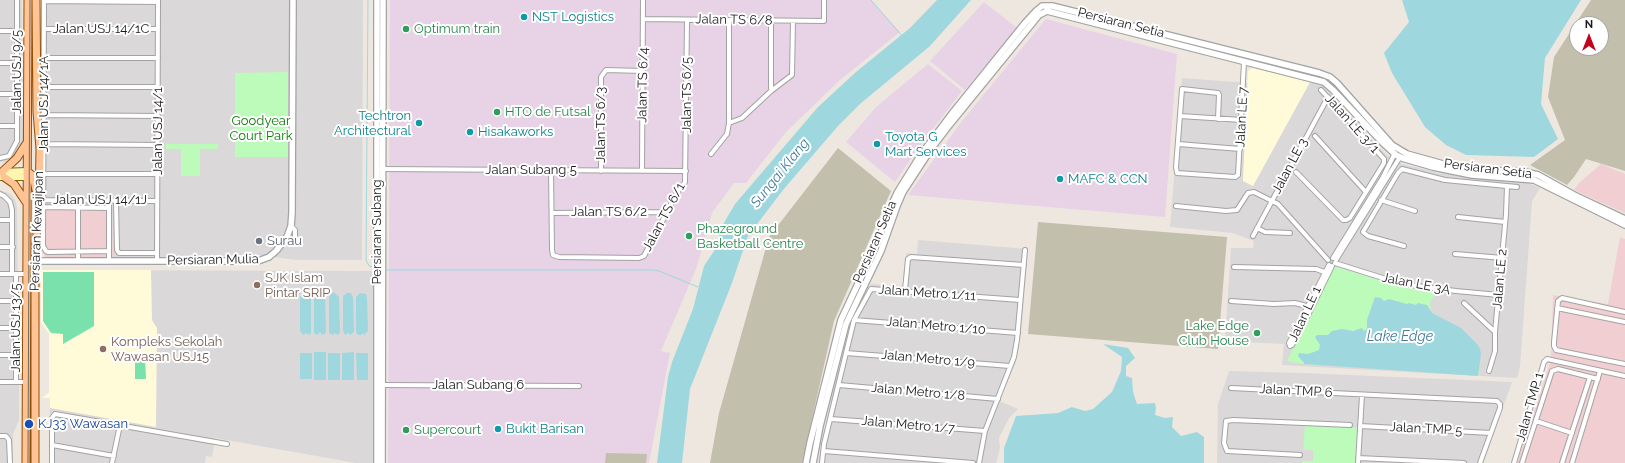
<!DOCTYPE html>
<html>
<head>
<meta charset="utf-8">
<style>
	body { margin:0 }
	#map { position:relative; width:1625px; height:463px; overflow:hidden; background:#eee7e0; font-family:Raleway,sans-serif }
	canvas { display:block }
	.north { position:absolute; left:1569px; top:16px; width:40px; height:40px; box-sizing:border-box; background:#fff; border:1px solid #a4a4a4; border-radius:50%; rotate:0deg; font-size:11px; font-weight:700; line-height:16px; text-align:center; color:#1c1c1c }
	.north::after { content:''; display:block; margin:auto; width:14px; height:18px; background:#c7001a; clip-path:polygon(50% 0,100% 100%,50% 72%,0 100%) }
</style>
</head>
<body>
<div id="map">
<canvas width="1625" height="463"></canvas>
<div class="north">N</div>
</div>
<script>
const g = document.querySelector('canvas').getContext('2d');
g.lineJoin = 'round';
function fill(path, color) {
  g.fillStyle = color;
  g.fill(path, 'evenodd');
}
function toPath(rows) {
  const path = new Path2D();
  for (const r of rows) {
    path.moveTo(r[0], r[1]);
    for (let i = 2; i < r.length; i += 2) path.lineTo(r[i], r[i + 1]);
  }
  return path;
}
function trace(path, color, width, dash) {
  g.strokeStyle = color;
  g.lineWidth = width;
  g.lineCap = dash ? 'butt' : 'round';
  g.setLineDash(dash || []);
  g.stroke(path);
}
function drawText(font, color, halo, rows, align = 'center') {
  g.font = font + ' Raleway,sans-serif';
  g.lineWidth = 4;
  g.setLineDash([]);
  g.textBaseline = 'middle';
  g.strokeStyle = halo;
  g.fillStyle = color;
  for (const [text, x, y, turn = 0] of rows) {
    g.save();
    g.translate(x, y);
    g.rotate((+turn || 0) * Math.PI / 180);
    g.textAlign = isNaN(turn) ? turn : align;
    if (halo) g.strokeText(text, 0, 0);
    g.fillText(text, 0, 0);
    g.restore();
  }
}
fill(toPath([
	[0,0,22,0,23,142,16,153,6,162,0,162],
	[41,0,363,0,362,260,296,260,259,255,162,257,46,257,42,252],
	[1182,78,1248,83,1243,181,1253,186,1310,82,1322,85,1375,143,1387,155,1403,164,1438,173,1530,184,1540,188,1532,201,1520,367,1517,378,1282,365,1284,344,1225,341,1231,248,1253,248,1254,241,1233,233,1170,227],
	[0,190,10,194,15,200,17,207,19,388,19,420,13,434,13,463,0,463],
	[918,240,1028,249,1021,333,1016,362,999,401,1018,409,1009,418,999,438,1000,448,996,463,818,463,834,386,852,319,871,284,905,286,906,253,917,254],
	[41,270,373,271,373,463,356,463,215,438,212,457,206,456,205,463,49,463,50,398,42,398,49,392,49,334,41,323],
	[1229,371,1303,373,1512,382,1483,463,1217,463,1218,404]
]), '#dad8d9');
fill(toPath([
	[1601,164,1625,174,1625,213,1574,190,1579,183],
	[41,204,112,206,113,257,46,257,42,252],
	[1620,237,1625,239,1625,463,1517,463,1551,360,1553,295,1608,304]
]), '#f0ced1');
fill(toPath([
	[390,0,871,0,900,32,840,80,786,132,746,183,734,183,712,213,696,269,661,351,670,353,649,463,388,463],
	[984,2,1017,28,965,90,930,61],
	[1046,19,1177,54,1165,217,908,195,962,121],
	[928,64,962,91,922,143,895,182,846,142,876,107]
]), '#e7d2e6');
fill(toPath([
	[1252,68,1310,82,1253,186,1243,181,1248,71],
	[41,270,151,270,152,320,157,328,156,427,50,408,50,398,42,398,49,392,49,334,41,323]
]), '#fffad8');
fill(toPath([
	[1591,0,1625,0,1625,171,1586,159,1574,177,1567,185,1530,165,1565,140,1548,97,1554,57],
	[1577,24,1601,24,1601,48,1577,48],
	[838,148,891,191,834,321,802,463,710,463,719,413,769,237],
	[1038,222,1227,237,1218,349,1028,334],
	[606,453,647,454,646,463,605,463]
]), '#c2bfac');
fill(toPath([
	[288,72,288,157,235,157,235,73],
	[166,144,218,144,218,149,200,149,200,176,181,176,181,149,166,149],
	[1336,267,1404,287,1430,291,1435,294,1430,303,1431,315,1479,355,1479,375,1304,364,1287,361,1332,268],
	[1305,425,1358,428,1356,463,1302,463,1302,461,1313,461,1313,450,1303,450]
]), '#bdfbba');
fill(toPath([
	[43,272,94,272,94,326,63,344,63,334,51,333,43,321],
	[135,358,145,358,146,379,135,379]
]), '#7ae1ac');
fill(toPath([
	[937,0,971,0,930,46,860,104,838,126,783,190,748,236,732,283,690,389,682,463,657,463,668,377,672,362,693,309,704,266,714,251,720,231,725,221,735,204,818,107,856,72,910,28],
	[1402,0,1581,0,1545,58,1541,104,1558,139,1534,157,1466,155,1446,145,1425,127,1392,73,1384,53,1409,22],
	[306,292,311,295,311,333,309,335,306,333,303,335,300,331,300,296],
	[321,292,325,296,326,333,322,335,320,332,317,335,314,333,314,297,317,293],
	[331,293,335,293,339,297,340,332,338,335,334,333,333,335,329,333,329,298],
	[347,293,351,293,353,298,354,331,351,335,348,333,345,335,343,331,343,296],
	[360,293,366,294,367,298,368,331,364,335,363,333,361,335,358,335,356,332,356,297],
	[1375,297,1381,298,1384,301,1389,299,1407,304,1409,303,1416,305,1418,303,1427,305,1432,313,1461,328,1478,345,1480,349,1481,354,1478,376,1304,364,1304,363,1298,356,1299,353,1308,354,1319,350,1320,345,1315,337,1317,335,1328,335,1332,331,1342,329,1353,331,1362,328,1364,331,1367,329,1367,320],
	[1103,344,1128,348,1135,358,1126,366,1126,376,1132,378,1133,392,1137,404,1155,403,1156,408,1155,415,1165,418,1173,417,1172,427,1181,436,1197,432,1204,437,1204,463,1004,463,1004,448,1016,416,1058,413,1072,407,1085,411,1093,409,1112,392,1121,371,1122,357],
	[314,352,326,352,326,380,314,380],
	[354,352,354,380,342,380,342,353],
	[300,353,312,353,312,379,300,379],
	[328,353,340,353,340,380,328,380],
	[356,353,368,353,368,380,357,380]
]), '#9ed8de');
trace(toPath([
	[368,0,366,260,369,266,374,267],
	[871,0,902,36],
	[385,270,653,270,659,271,698,287]
]), '#9ed8de', 1);
const minor = toPath([
	[44,0,43,246,46,251,48,252,109,251],
	[44,1,158,2],
	[644,19,824,21,824,0],
	[729,20,729,123],
	[44,29,158,29],
	[0,31,17,31],
	[44,58,158,58],
	[0,63,17,63],
	[44,87,158,87],
	[771,91,771,21],
	[0,94,17,94],
	[42,115,158,116],
	[1180,116,1242,120],
	[1218,119,1219,95,1218,93,1182,89,1176,167,1177,173,1235,177,1238,175,1244,62],
	[0,126,17,126],
	[1315,136,1365,191],
	[44,144,157,145],
	[1178,144,1240,149],
	[711,154,727,134,729,123,742,118,771,91,792,75,793,21],
	[0,158,9,156,17,141,17,0],
	[381,169,686,171],
	[551,170,552,250,553,255,559,257,639,258,644,256,678,191,685,182,687,20],
	[601,171,601,77,606,70,643,71],
	[642,171,643,0],
	[1296,172,1343,220,1346,220,1350,218,1384,163,1384,159,1321,90],
	[44,174,157,174],
	[0,194,4,196,10,202,12,210,12,274],
	[44,200,157,201],
	[109,200,109,261],
	[1381,200,1415,211],
	[116,201,117,250,119,253,157,253],
	[1176,206,1226,211,1237,210,1248,193,1254,192,1278,204,1328,260],
	[44,207,109,208],
	[78,208,78,261],
	[552,213,667,212],
	[1458,217,1505,222],
	[0,220,12,220],
	[291,226,295,230,295,243],
	[1257,228,1265,232,1290,233],
	[1253,236,1328,97],
	[1404,246,1368,236,1363,232,1398,173,1402,169,1445,180,1517,187],
	[0,247,13,247],
	[1455,254,1503,258],
	[1333,258,1383,177,1395,153],
	[1336,260,1400,157,1402,157],
	[157,261,158,0],
	[1335,263,1402,284,1456,291,1499,295],
	[1329,265,1289,343,1290,346,1292,345,1309,313,1332,266],
	[1234,267,1316,269,1327,273],
	[0,274,27,274],
	[905,290,908,259,911,257,1024,265],
	[0,301,16,301],
	[1231,301,1274,304,1295,303,1310,307],
	[1464,303,1495,332],
	[1557,308,1625,322],
	[1625,312,1562,298,1558,301,1554,342,1554,346,1556,350,1625,364],
	[854,320,1018,333],
	[0,328,16,328],
	[846,353,1010,366],
	[0,355,16,355],
	[1489,371,1495,351,1495,332,1506,214,1507,186],
	[0,382,26,382],
	[16,382,16,274],
	[379,385,579,386],
	[839,385,998,399],
	[1231,388,1497,401,1500,404,1500,408,1480,463],
	[831,419,985,431],
	[1536,421,1572,433],
	[1360,426,1491,433],
	[0,436,6,436,9,440,10,463],
	[52,445,114,456],
	[824,451,973,463],
	[1300,455,1227,451,1224,443,1226,421,1233,420,1350,425],
	[1358,458,1464,463],
	[52,463,52,418,55,414,227,444],
	[112,463,120,425],
	[822,463,824,444,854,320,871,289,1020,300],
	[979,463,985,431,1014,357,1017,340,1025,250],
	[1358,463,1362,395],
	[1514,463,1544,362,1547,359,1625,376],
	[1522,463,1552,371,1558,369,1598,379],
	[1562,463,1590,377],
	[1572,463,1600,371]
]);
const tertiary = toPath([
	[35,261,258,261,269,257,276,251,287,237,291,226,292,213,293,0],
	[377,463,377,0],
	[382,463,383,0],
	[806,463,810,443,841,320,880,237,885,220,897,193,920,156,954,111,1025,23,1036,11,1042,6,1052,6,1319,73,1330,77,1337,83,1392,145,1407,154,1443,164,1482,170,1525,172,1538,175,1574,195,1625,219],
	[813,463,820,426,846,324,881,251,897,206,903,192,931,149,947,128,1039,15,1047,11,1324,82,1333,90,1383,143,1396,155,1402,158,1433,167,1472,175,1534,180,1625,225]
]);
const secondary = toPath([
	[0,172,27,171],
	[0,177,27,177]
]);
const primary = toPath([
	[27,171,33,176,36,190],
	[2,172,17,158,26,144],
	[4,177,14,184,26,202],
	[26,463,28,0],
	[35,463,35,261,39,206,40,149,37,112,36,0]
]);
trace(minor, '#a3a3a3', 6);
trace(tertiary, '#a3a3a3', 8);
trace(secondary, '#757200', 8);
trace(primary, '#934f00', 9);
trace(minor, '#fff', 4);
trace(tertiary, '#fff', 5.5);
trace(secondary, '#fcf6b0', 6);
trace(primary, '#ffc394', 7);
trace(toPath([
	[28,463,30,0]
]), '#6a6a6a', 1);
for (const [x, y, r, color] of [
	[524,17,4,"#0f9aa8"],
	[406,29,4,"#2e9e5b"],
	[497,112,4,"#2e9e5b"],
	[419,123,4,"#0f9aa8"],
	[470,132,4,"#0f9aa8"],
	[877,144,4,"#0f9aa8"],
	[1060,179,4,"#0f9aa8"],
	[689,236,4,"#2e9e5b"],
	[259,241,4,"#6b7280"],
	[257,285,4,"#8d6e63"],
	[1257,333,4,"#2e9e5b"],
	[103,349,4,"#8d6e63"],
	[29,424,5,"#1a4fb4"],
	[498,429,4,"#0f9aa8"],
	[406,430,4,"#2e9e5b"]
]) {
  const dot = new Path2D();
  dot.arc(x, y, r, 0, 2 * Math.PI);
  g.fillStyle = color;
  g.fill(dot);
  trace(dot, '#fff', 1.5);
}
drawText('13px', '#0d838f', '#fff', [
	["NST Logistics",532,17],
	["Techtron",411,116,"right"],
	["Architectural",411,131,"right"],
	["Hisakaworks",478,132],
	["Toyota G",885,137],
	["Mart Services",885,152],
	["MAFC & CCN",1068,179],
	["Bukit Barisan",506,429]
], 'left');
drawText('13px', '#1c1c1c', '#fff', [
	["Jalan TS 6/8",734,20,1],
	["Persiaran Setia",1121,23,14],
	["Jalan USJ 14/1C",101,29],
	["Jalan USJ 9/5",17,72,-90],
	["Jalan TS 6/4",643,85,-89],
	["Jalan TS 6/5",687,95,-90],
	["Jalan USJ 14/1A",44,104,-90],
	["Jalan LE 7",1242,117,-87],
	["Jalan LE 3/1",1352,124,48],
	["Jalan TS 6/3",601,125,-90],
	["Jalan USJ 14/1",158,131,-90],
	["Jalan LE 3",1290,166,-62],
	["Persiaran Setia",1488,169,7],
	["Jalan Subang 5",531,170],
	["Jalan USJ 14/1J",100,200],
	["Jalan TS 6/2",609,212],
	["Jalan TS 6/1",664,217,-62],
	["Persiaran Kewajipan",37,231,-88],
	["Persiaran Subang",377,232,-90],
	["Persiaran Setia",875,242,-66],
	["Persiaran Mulia",213,260,-1],
	["Jalan LE 2",1500,279,-85],
	["Jalan LE 3A",1416,284,11],
	["Jalan Metro 1/11",927,293,4],
	["Jalan LE 1",1305,314,-65],
	["Jalan Metro 1/10",936,326,5],
	["Jalan USJ 13/5",16,328,-90],
	["Jalan Metro 1/9",928,359,5],
	["Jalan Subang 6",478,385],
	["Jalan TMP 6",1296,391,3],
	["Jalan Metro 1/8",918,392,5],
	["Jalan TMP 1",1530,407,-74],
	["Jalan Metro 1/7",908,425,5],
	["Jalan TMP 5",1426,429,3]
]);
drawText('13px', '#27864d', '#fff', [
	["Optimum train",414,29],
	["HTO de Futsal",505,112],
	["Phazeground",697,229],
	["Basketball Centre",697,244],
	["Lake Edge",1249,326,"right"],
	["Club House",1249,341,"right"],
	["Supercourt",414,430]
], 'left');
drawText('13px', '#0c7d06', '#fff', [
	["Goodyear",261,121],
	["Court Park",261,136]
]);
drawText('13px', '#5b616d', '#fff', [
	["Surau",267,241]
], 'left');
drawText('13px', '#785e54', '#fff', [
	["SJK Islam",265,278],
	["Pintar SRIP",265,293],
	["Kompleks Sekolah",111,342],
	["Wawasan USJ15",111,357]
], 'left');
drawText('13px', '#164399', '#fff', [
	["KJ33 Wawasan",38,424]
], 'left');
drawText('italic 14px', '#407b9e', '#fff', [
	["Sungai Klang",780,173,-51],
	["Lake Edge",1400,337]
]);
</script>
</body>
</html>
